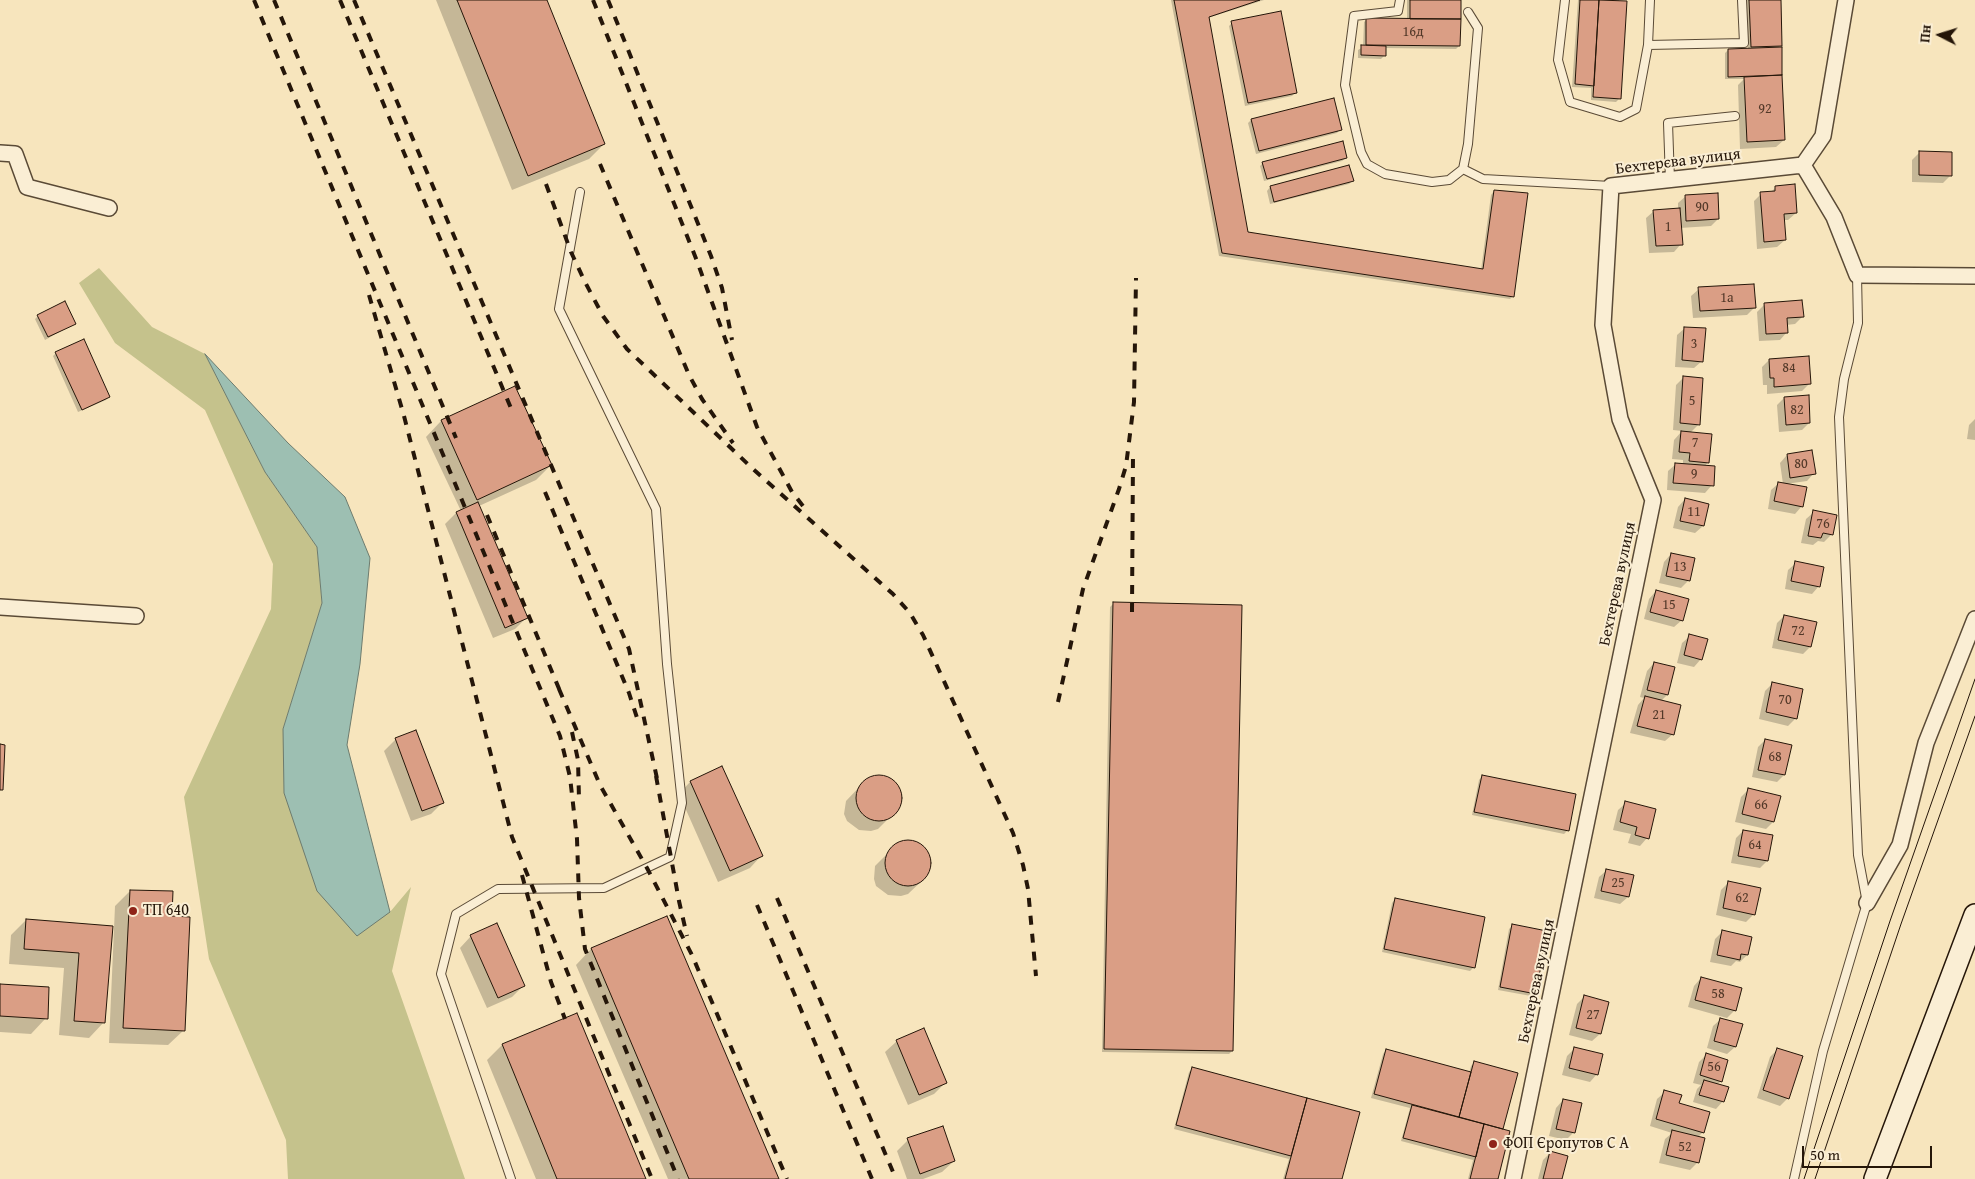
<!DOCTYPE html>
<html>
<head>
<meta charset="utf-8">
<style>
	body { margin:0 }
	#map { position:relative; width:1975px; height:1179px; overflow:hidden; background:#f7e5bd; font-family:"Gentium Book Plus",serif }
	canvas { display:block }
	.north { position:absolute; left:1915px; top:10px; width:50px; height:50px; -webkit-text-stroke:4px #faeed4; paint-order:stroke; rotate:275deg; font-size:14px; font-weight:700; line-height:20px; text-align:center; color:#251609 }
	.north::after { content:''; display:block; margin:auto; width:18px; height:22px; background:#251609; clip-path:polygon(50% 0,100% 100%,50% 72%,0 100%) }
	.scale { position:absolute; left:1802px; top:1146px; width:130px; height:22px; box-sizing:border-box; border:2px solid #251609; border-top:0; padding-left:6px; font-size:15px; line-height:18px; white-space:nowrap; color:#251609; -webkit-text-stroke:4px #faeed4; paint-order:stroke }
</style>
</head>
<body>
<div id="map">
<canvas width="1975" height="1179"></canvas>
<div class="north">Пн</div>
<div class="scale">50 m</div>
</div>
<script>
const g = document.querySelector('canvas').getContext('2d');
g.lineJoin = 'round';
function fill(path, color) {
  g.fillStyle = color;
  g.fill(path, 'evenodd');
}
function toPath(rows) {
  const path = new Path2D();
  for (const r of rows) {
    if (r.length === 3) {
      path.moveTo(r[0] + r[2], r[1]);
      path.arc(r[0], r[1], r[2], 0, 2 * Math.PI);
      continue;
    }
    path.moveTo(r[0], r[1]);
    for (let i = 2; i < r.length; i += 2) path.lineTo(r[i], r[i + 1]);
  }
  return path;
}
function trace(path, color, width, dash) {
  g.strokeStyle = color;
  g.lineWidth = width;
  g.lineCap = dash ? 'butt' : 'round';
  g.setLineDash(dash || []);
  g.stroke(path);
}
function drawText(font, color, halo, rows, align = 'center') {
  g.font = font + ' "Gentium Book Plus",serif';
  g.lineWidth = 4;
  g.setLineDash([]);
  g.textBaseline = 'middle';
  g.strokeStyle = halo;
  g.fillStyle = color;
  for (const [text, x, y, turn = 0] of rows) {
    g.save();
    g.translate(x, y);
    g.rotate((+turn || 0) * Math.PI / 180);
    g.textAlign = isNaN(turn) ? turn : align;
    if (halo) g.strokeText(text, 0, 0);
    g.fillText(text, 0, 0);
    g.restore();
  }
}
fill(toPath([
	[99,268,152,327,205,354,265,472,317,547,322,603,283,729,390,912,411,887,392,971,465,1179,288,1179,286,1140,209,959,184,797,271,609,273,564,205,410,115,343,79,283]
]), '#c5c28c');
const water = toPath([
	[205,354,288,443,345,497,370,558,360,664,347,745,390,912,357,936,317,891,284,793,283,729,322,603,317,547,265,472,205,354]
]);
fill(water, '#9dbfb2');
trace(water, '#6d7b6e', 1);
fill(toPath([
	[436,0,546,0,604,144,589,159,512,190],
	[1171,0,1264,0,1208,18,1247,233,1481,270,1491,195,1494,191,1513,296,1510,299,1219,256],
	[1407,0,1460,0,1459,46,1456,49,1385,48,1385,55,1381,59,1358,58,1358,50,1363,47,1364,22,1367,19,1407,20],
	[1578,0,1619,0,1620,98,1616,102,1591,100,1591,88,1572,87],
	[1746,0,1779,0,1781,45,1777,49,1781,75,1779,76,1784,140,1776,147,1740,149,1738,85,1744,79,1725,79,1725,53,1728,50,1748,50],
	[1232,23,1296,92,1292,96,1245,106,1229,26],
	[1251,120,1340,129,1337,133,1256,154,1248,123],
	[1920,152,1951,175,1943,183,1912,182,1912,160],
	[1346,158,1342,161,1264,181,1260,166,1263,163],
	[1349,167,1352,181,1349,184,1270,204,1267,191,1270,187],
	[1776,187,1796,213,1788,220,1783,220,1785,240,1777,247,1757,249,1754,201,1761,194,1770,193],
	[1686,196,1718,219,1711,226,1680,228,1681,244,1674,252,1649,253,1646,218,1654,211,1678,209,1678,203],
	[1699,289,1755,307,1747,315,1693,318,1691,296],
	[1765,304,1802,317,1795,324,1786,325,1787,332,1780,340,1759,341,1757,312],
	[38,316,74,324,45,340,35,319],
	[1685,328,1702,361,1694,368,1675,367,1677,335],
	[56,353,109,396,106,400,78,412,53,356],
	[1769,360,1809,384,1802,391,1767,394,1767,385,1763,385,1762,367],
	[1683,378,1699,424,1690,433,1708,462,1705,466,1712,485,1705,493,1667,490,1668,471,1676,464,1683,464,1683,460,1672,459,1674,440,1682,431,1673,430,1676,385],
	[515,387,551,465,536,480,479,506,526,618,515,629,493,638,445,524,456,513,461,511,426,437,441,421],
	[1784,398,1809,423,1802,430,1779,432,1777,405],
	[1975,419,1975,440,1967,439,1969,425],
	[1787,455,1814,473,1807,481,1786,484,1802,506,1795,514,1768,509,1771,490,1779,483,1783,484,1780,463],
	[1685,499,1707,504,1703,526,1695,533,1673,528,1678,507],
	[1814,512,1832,534,1824,542,1818,541,1813,545,1801,543,1806,519],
	[1671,554,1689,580,1681,588,1659,583,1664,562],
	[1796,563,1819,586,1812,594,1785,589,1788,570],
	[1656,591,1682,620,1674,627,1644,619,1649,599],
	[1113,604,1232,1051,1229,1054,1102,1052,1110,607],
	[1784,616,1810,647,1803,654,1772,648,1777,623],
	[1690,636,1701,659,1694,667,1677,663,1682,643],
	[1654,663,1667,695,1661,701,1673,734,1665,741,1630,733,1638,705,1644,698,1640,697,1647,671],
	[1773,683,1796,718,1788,726,1759,719,1765,691],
	[416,732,443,802,431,814,411,821,384,751,395,740],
	[1765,740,1784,775,1777,782,1752,777,1758,747],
	[722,768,761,856,750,868,718,882,679,794,690,782],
	[1482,776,1567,831,1564,834,1472,815,1479,780],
	[876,778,886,778,895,783,899,790,900,799,897,810,878,829,871,831,859,830,847,821,844,814,846,801,865,781],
	[1749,789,1779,797,1773,822,1766,829,1735,822,1741,797],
	[1626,803,1647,838,1640,846,1628,843,1631,834,1613,830,1618,810],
	[1743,831,1767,861,1760,868,1731,863,1736,838],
	[905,843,916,844,924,848,928,856,929,864,927,876,908,894,901,896,888,895,876,886,874,879,875,866,895,846],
	[1607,870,1633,876,1628,897,1620,904,1594,898,1599,877],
	[1729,882,1754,914,1746,922,1716,915,1721,890],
	[130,891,171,917,184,1030,168,1045,109,1043,115,906],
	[1395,899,1474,967,1470,971,1382,952,1392,903],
	[666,917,778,1179,668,1179,576,965,591,949],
	[26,920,111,927,104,1022,89,1038,59,1035,64,968,9,964,11,935],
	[1512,926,1534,993,1531,996,1498,990,1509,929],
	[1722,932,1747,955,1740,962,1736,961,1731,966,1710,962,1715,939],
	[471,936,523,986,512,997,487,1008,460,948],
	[1701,978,1735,1010,1727,1018,1688,1007,1694,986],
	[0,985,46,1018,31,1034,0,1032],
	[1585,996,1600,1034,1592,1041,1569,1035,1577,1004],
	[576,1014,644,1179,536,1179,487,1060,502,1045],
	[1721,1019,1735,1047,1727,1054,1707,1048,1713,1026],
	[897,1041,945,1083,934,1094,908,1105,885,1052],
	[1574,1049,1597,1074,1590,1082,1562,1075,1567,1056],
	[1778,1049,1788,1098,1780,1106,1757,1098,1770,1057],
	[1386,1050,1469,1073,1471,1066,1474,1063,1517,1074,1502,1130,1496,1179,1468,1179,1473,1160,1401,1141,1410,1108,1371,1098,1383,1054],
	[1706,1055,1721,1081,1717,1085,1723,1101,1716,1109,1693,1102,1697,1089,1701,1085,1693,1083,1699,1062],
	[1192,1069,1358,1113,1341,1179,1283,1179,1289,1159,1174,1129,1189,1072],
	[1665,1092,1703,1132,1697,1138,1698,1162,1690,1170,1659,1163,1665,1139,1672,1133,1650,1126,1657,1099],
	[1563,1100,1574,1132,1566,1140,1549,1136,1556,1108],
	[908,1140,954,1161,942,1172,923,1179,907,1179,897,1151],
	[1550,1153,1561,1179,1538,1179,1543,1160]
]), '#0003');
const building = toPath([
	[457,0,547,0,605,144,528,176,457,0],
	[1174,0,1260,0,1209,17,1248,232,1483,269,1494,190,1528,193,1514,297,1222,253,1174,0],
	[1410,0,1461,0,1461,19,1410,19,1410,0],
	[1580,0,1599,0,1594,86,1575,84,1580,0],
	[1599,0,1627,1,1621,99,1593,97,1599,0],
	[1749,0,1781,0,1782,46,1751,47,1749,0],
	[1281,11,1297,93,1248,103,1231,21,1281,11],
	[1366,18,1461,19,1460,46,1366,45,1366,18],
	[1361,45,1386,46,1386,56,1361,55,1361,45],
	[1782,47,1782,75,1728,77,1728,49,1782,47],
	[1782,75,1785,140,1747,142,1744,77,1782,75],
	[1334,98,1342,130,1259,151,1251,119,1334,98],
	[1343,141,1347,158,1267,179,1262,162,1343,141],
	[1919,151,1952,152,1952,176,1919,175,1919,151],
	[1349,165,1354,181,1274,202,1270,186,1349,165],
	[1795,184,1797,213,1784,214,1786,240,1764,242,1760,192,1775,191,1775,186,1795,184],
	[1718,193,1719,219,1686,221,1685,195,1718,193],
	[1680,208,1683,245,1656,246,1653,210,1680,208],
	[1754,284,1756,308,1700,311,1698,287,1754,284],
	[1802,300,1804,317,1787,318,1788,333,1766,334,1764,303,1802,300],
	[65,301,76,324,48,337,37,315,65,301],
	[1684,327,1706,328,1703,362,1682,360,1684,327],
	[84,339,110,397,82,410,55,352,84,339],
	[1809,356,1811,384,1774,387,1774,378,1770,378,1769,359,1809,356],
	[1683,376,1703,378,1700,425,1680,423,1683,376],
	[515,386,552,465,477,500,441,420,515,386],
	[1809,395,1810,423,1786,425,1784,397,1809,395],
	[1681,431,1712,434,1709,463,1689,461,1690,453,1679,452,1681,431],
	[1812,450,1816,474,1790,478,1787,454,1812,450],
	[1675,463,1715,466,1714,486,1673,483,1675,463],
	[1778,482,1807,487,1803,507,1774,501,1778,482],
	[1685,498,1709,504,1704,526,1680,521,1685,498],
	[478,502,528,618,505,628,456,512,478,502],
	[1813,510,1837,515,1833,535,1823,533,1821,538,1808,536,1813,510],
	[1671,553,1695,558,1690,581,1666,576,1671,553],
	[1795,561,1824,567,1820,587,1791,581,1795,561],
	[1656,590,1689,599,1683,621,1650,612,1656,590],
	[1113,602,1242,605,1233,1051,1104,1049,1113,602],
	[1784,615,1817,622,1811,647,1778,640,1784,615],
	[1689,634,1708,639,1702,660,1684,655,1689,634],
	[1654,662,1675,667,1668,695,1647,690,1654,662],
	[1772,682,1803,689,1797,719,1766,712,1772,682],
	[1645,696,1681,705,1674,735,1637,726,1645,696],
	[416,730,444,803,422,811,395,738,416,730],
	[1765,739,1792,745,1785,775,1758,770,1765,739],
	[0,744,5,745,3,790,0,790,0,744],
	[722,766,763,856,730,871,690,781,722,766],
	[1482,775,1576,794,1569,831,1474,812,1482,775],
	[879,798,23],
	[1748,788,1781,796,1774,822,1742,814,1748,788],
	[1625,801,1656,809,1649,839,1635,835,1637,827,1620,822,1625,801],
	[1743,830,1773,835,1768,861,1738,856,1743,830],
	[908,863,23],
	[1606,869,1634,875,1629,897,1601,891,1606,869],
	[1728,881,1761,888,1755,915,1723,908,1728,881],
	[130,890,173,891,172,916,190,917,185,1031,123,1028,130,890],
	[1395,898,1485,917,1475,968,1384,949,1395,898],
	[667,916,779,1179,689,1179,591,948,667,916],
	[26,919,113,926,105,1023,74,1021,79,953,24,949,26,919],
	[497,923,525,986,498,998,470,935,497,923],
	[1512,924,1547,931,1536,994,1500,987,1512,924],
	[1722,930,1752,937,1748,955,1741,954,1740,960,1717,955,1722,930],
	[1701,977,1742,988,1736,1011,1695,1000,1701,977],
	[0,984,49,987,48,1019,0,1016,0,984],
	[1584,995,1609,1002,1601,1034,1576,1028,1584,995],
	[577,1013,646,1179,557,1179,502,1044,577,1013],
	[1720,1018,1743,1024,1736,1047,1714,1041,1720,1018],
	[924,1028,947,1083,919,1095,896,1040,924,1028],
	[1574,1047,1603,1054,1598,1075,1569,1068,1574,1047],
	[1777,1048,1803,1056,1789,1099,1763,1090,1777,1048],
	[1386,1049,1471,1072,1459,1117,1374,1094,1386,1049],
	[1706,1053,1728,1060,1722,1082,1700,1075,1706,1053],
	[1474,1061,1518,1073,1503,1129,1459,1117,1474,1061],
	[1192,1067,1307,1098,1291,1156,1176,1125,1192,1067],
	[1704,1080,1729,1087,1724,1102,1699,1095,1704,1080],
	[1664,1090,1682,1095,1679,1103,1710,1112,1704,1133,1656,1119,1664,1090],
	[1307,1098,1360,1112,1342,1179,1285,1179,1307,1098],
	[1563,1099,1582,1103,1575,1133,1556,1129,1563,1099],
	[1412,1105,1484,1124,1476,1157,1403,1138,1412,1105],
	[1484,1124,1510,1131,1498,1179,1470,1179,1484,1124],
	[943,1126,955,1161,920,1174,907,1138,943,1126],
	[1672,1130,1705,1138,1699,1163,1666,1155,1672,1130],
	[1550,1151,1568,1156,1562,1179,1543,1179,1550,1151]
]);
fill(building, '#da9e85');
trace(building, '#251609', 1);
const service = toPath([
	[1400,0,1398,11,1354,16,1345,85,1361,152,1367,164,1385,174,1432,182,1449,180,1463,169],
	[1565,0,1558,60,1570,102,1620,117,1636,109,1648,45,1650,0],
	[1468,12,1478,28,1468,144,1463,169,1483,179,1611,186],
	[1648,45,1744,43,1742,0],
	[1670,180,1668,123,1735,116],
	[511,1179,441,974,456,914,498,889,604,888,670,857,682,803,667,664,656,509,559,309,580,192],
	[1794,1179,1823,1051,1867,903,1858,855,1839,417,1844,379,1858,323,1857,275]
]);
const minor = toPath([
	[1846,0,1823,136,1803,165,1834,217,1857,275,1975,276],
	[0,153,15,154,27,187,109,208],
	[0,607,136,616],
	[1867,903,1900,845,1926,743,1975,619],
	[1513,1179,1653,500,1620,419,1603,325,1611,186,1803,165]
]);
const secondary = toPath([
	[1875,1179,1975,915]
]);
trace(service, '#5a4a36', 10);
trace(minor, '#5a4a36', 18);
trace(secondary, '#251609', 24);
trace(service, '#faeed4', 8);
trace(minor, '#faeed4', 15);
trace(secondary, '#faeed4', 21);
trace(toPath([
	[1804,1179,1890,921,1975,679],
	[1815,1179,1901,924,1975,716]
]), '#251609', 1);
trace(toPath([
	[254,0,560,736,570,777,577,839,579,898,585,949,678,1179],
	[274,0,456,438],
	[340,0,513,413],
	[354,0,629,649,658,783],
	[593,0,697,261,757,427,792,492,803,506],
	[608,0,711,256,722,288,732,340],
	[600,164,689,375,702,399,733,443],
	[546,184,571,252,585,282,603,316,627,349,753,469,893,594,910,613,923,635,1013,833,1023,865,1028,889,1036,976],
	[369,295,404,416,512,837,652,1179],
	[545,492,629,693,639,724],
	[487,515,562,696],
	[1132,612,1133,454],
	[559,689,600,785,647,868,692,955,787,1179],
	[1058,702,1083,589,1119,489,1126,466,1134,402,1136,278],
	[572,732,578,760,579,799],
	[656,776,679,901,687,936],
	[522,875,551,982,565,1019],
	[777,898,896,1179],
	[757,905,872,1179]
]), '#251609', 4, [9, 9]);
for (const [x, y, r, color] of [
	[133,911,5,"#8f2418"],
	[1493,1144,5,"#8f2418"]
]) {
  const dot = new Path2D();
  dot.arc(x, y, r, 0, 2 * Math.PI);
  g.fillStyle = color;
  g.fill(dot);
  trace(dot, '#faeed4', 2);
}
drawText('14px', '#523828', null, [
	["16д",1413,32],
	["92",1765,109],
	["90",1702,207],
	["1",1668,227],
	["1а",1727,298],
	["3",1694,344],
	["84",1789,368],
	["5",1692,401],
	["82",1797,410],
	["7",1695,443],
	["80",1801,464],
	["9",1694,474],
	["11",1694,512],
	["76",1823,524],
	["13",1680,567],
	["15",1669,605],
	["72",1798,631],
	["70",1785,700],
	["21",1659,715],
	["68",1775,757],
	["66",1761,805],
	["64",1755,845],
	["25",1618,883],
	["62",1742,898],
	["58",1718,994],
	["27",1593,1015],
	["56",1714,1067],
	["52",1685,1147]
]);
drawText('16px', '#251609', '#faeed4', [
	["Бехтерєва вулиця",1678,162,-7],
	["Бехтерєва вулиця",1618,584,-78],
	["Бехтерєва вулиця",1537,981,-78]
]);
drawText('16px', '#251609', '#faeed4', [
	["ТП 640",143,911],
	["ФОП Єропутов С А",1503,1144]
], 'left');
</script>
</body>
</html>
